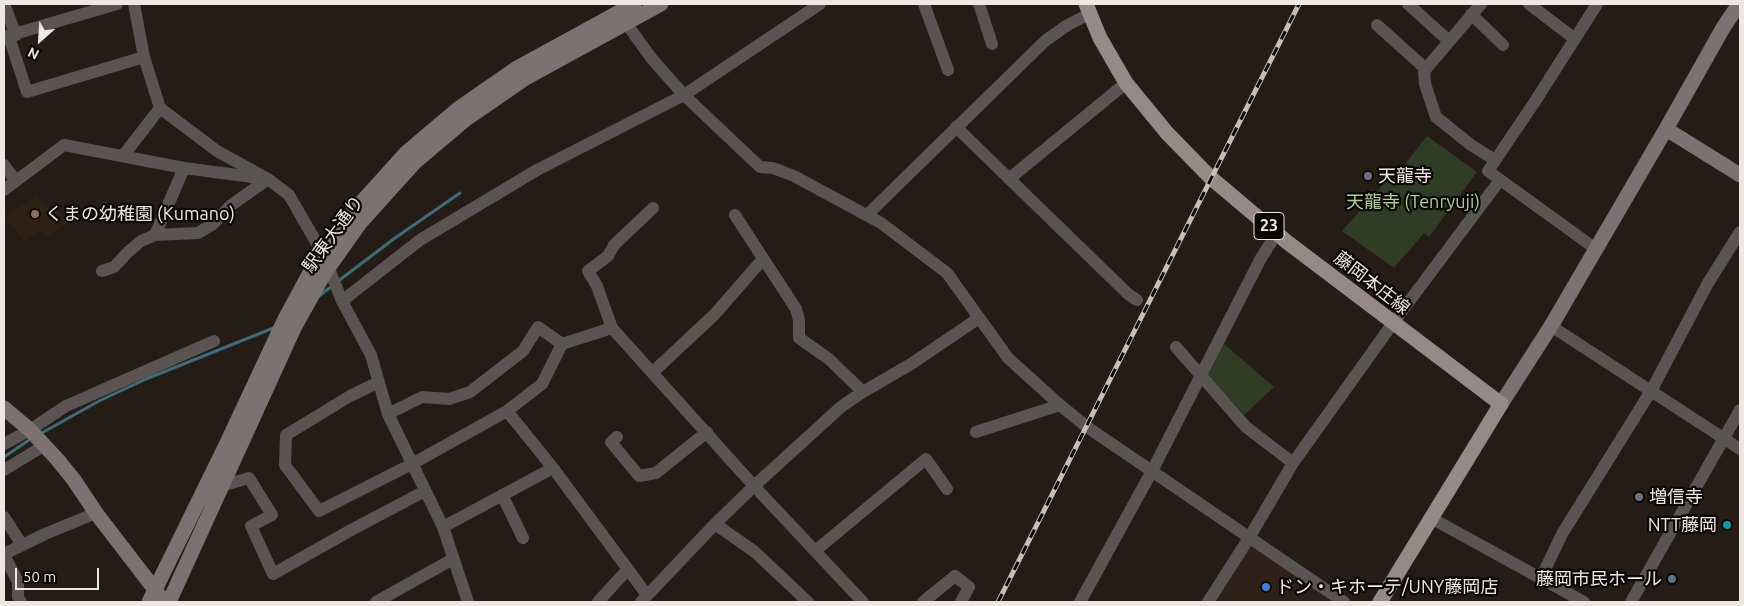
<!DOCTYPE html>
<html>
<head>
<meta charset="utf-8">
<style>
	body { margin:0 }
	#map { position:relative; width:1744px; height:606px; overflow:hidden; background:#251c16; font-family:Ubuntu,sans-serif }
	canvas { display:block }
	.frame { position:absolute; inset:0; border:5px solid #eee7e3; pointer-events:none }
	.north { position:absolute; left:15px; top:15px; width:50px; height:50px; -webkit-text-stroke:4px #0b0705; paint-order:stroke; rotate:206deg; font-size:14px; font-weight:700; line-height:20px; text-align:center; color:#eee7e3 }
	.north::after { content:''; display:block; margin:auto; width:18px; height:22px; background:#eee7e3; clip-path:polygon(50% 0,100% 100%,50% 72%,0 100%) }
	.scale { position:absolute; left:15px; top:568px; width:84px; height:22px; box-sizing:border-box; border:2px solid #eee7e3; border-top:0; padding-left:6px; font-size:15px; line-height:18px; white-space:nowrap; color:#eee7e3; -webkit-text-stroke:4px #0b0705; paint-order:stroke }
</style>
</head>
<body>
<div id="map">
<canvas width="1744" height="606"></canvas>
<div class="frame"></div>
<div class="north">N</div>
<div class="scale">50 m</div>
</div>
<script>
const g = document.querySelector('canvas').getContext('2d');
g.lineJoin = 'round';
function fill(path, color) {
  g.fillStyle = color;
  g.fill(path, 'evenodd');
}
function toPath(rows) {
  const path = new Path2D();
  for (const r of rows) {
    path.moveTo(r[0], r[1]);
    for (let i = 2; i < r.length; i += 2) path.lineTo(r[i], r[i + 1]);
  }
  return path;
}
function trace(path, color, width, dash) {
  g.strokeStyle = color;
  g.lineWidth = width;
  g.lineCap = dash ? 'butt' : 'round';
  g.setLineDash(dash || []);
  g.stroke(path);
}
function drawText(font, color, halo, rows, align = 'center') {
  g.font = font + ' Ubuntu,"Noto Sans JP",sans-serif';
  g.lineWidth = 4.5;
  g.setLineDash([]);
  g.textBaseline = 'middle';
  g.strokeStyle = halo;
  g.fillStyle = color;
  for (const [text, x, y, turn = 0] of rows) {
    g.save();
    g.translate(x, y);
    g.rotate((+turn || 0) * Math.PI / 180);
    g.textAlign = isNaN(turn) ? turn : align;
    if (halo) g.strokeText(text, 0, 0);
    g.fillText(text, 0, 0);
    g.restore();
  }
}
fill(toPath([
	[1249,543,1335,602,1211,602]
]), '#302118');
fill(toPath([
	[37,195,47,210,55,207,67,223,46,238,40,230,24,241,5,218]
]), '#2f2215');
fill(toPath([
	[1427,136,1477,172,1429,237,1424,233,1394,268,1342,231,1395,171,1398,173],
	[1224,344,1274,387,1244,415,1208,375]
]), '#2f3d24');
trace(toPath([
	[337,282,395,238,460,193],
	[319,296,332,286],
	[40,434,99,401,146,379,276,327],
	[4,457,32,438]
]), '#3c6d78', 3);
trace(toPath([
	[4,4,16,35],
	[134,4,144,57,160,108,217,151,268,179,289,195,323,254,342,301,371,355,388,414,443,527,468,602],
	[924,4,948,70],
	[979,4,992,44],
	[1408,4,1449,41],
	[1481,4,1424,71,1425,84,1436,117,1471,145,1495,160],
	[1529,4,1575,39],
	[1471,14,1503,45],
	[626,23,652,59,684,95,760,167,773,168,794,176,881,223,947,273,1008,358,1060,405,1087,427,1344,602],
	[1377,25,1426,69],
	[4,37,117,4],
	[9,37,27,92,144,57],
	[956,127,1128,294,1137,300],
	[123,156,160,108],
	[4,165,16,181],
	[1009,179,1126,83],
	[4,190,64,145,184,168,260,178],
	[735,215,796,309,799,320,799,338,829,359,863,392],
	[867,215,1045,41,1066,26,1089,14],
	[155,235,184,168],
	[1596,249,1488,171,1534,103,1597,4],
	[102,271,114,267,128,252,141,241,155,235,198,233,213,224,230,206,268,179],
	[342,301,420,240,537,170,684,95,820,4],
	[1551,326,1740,449],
	[612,328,597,286,588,271,608,256,614,245,653,208],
	[1176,347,1246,427,1293,463],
	[653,372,714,315,763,259],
	[379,382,350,396,286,435,285,465,319,511,412,464,507,411,542,384,562,344,612,328,754,486,863,602],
	[507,411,553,468,647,595],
	[388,414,422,397,449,399,470,392,523,351,538,327,562,344],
	[976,432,1060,405],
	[617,437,611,442,639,476,656,473,707,432],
	[4,444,30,430,66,406,214,341],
	[4,470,45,445],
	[221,486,249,478,272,515,251,526,273,574,353,529,425,491],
	[502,495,523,538],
	[4,517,22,545],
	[1431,518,1584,602],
	[715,524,755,552,808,602],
	[443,527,553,468],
	[815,551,926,459,947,489],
	[4,554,45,534,96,513],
	[4,555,18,582,18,597,21,602],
	[1541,578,1562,534,1651,391,1708,283,1740,232],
	[376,602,453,559],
	[598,602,628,569],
	[641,602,715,524,754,486,842,406,863,392,911,364,979,318],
	[923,602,955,576,969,587,961,602],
	[1080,602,1152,471,1261,258,1277,233],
	[1208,602,1249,538,1293,463,1393,323,1500,180],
	[1631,602,1740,410]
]), '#5a5453', 12);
trace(toPath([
	[1666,129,1740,175],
	[1501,404,1551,326,1666,129,1723,28,1739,4],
	[4,408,30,430,57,459,74,480,96,513,159,595],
	[149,602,226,445,285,319,313,267,350,215,406,153,458,109,517,68,634,4],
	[169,602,295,326,324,274,360,223,415,162,466,119,524,79,661,4]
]), '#7c7271', 15);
trace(toPath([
	[1086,4,1100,38,1126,83,1167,133,1211,178,1287,242,1501,404,1380,602]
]), '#968988', 15);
const rail = toPath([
	[998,602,1299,4]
]);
trace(rail, '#c6beba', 5);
trace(rail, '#0b0705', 3, [9]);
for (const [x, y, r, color] of [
	[1368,176,5,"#6b7280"],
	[35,214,5,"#8d6e63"],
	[1639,497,5,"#6b7280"],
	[1727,525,5,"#0f9aa8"],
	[1672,579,5,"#5c6f8a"],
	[1266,587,5,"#3f7fe0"]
]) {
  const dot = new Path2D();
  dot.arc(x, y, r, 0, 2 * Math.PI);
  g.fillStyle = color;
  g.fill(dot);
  trace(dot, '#0b0705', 2);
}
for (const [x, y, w] of [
	[1269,226,30]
]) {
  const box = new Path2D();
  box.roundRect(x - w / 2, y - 13.5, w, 27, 4);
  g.fillStyle = '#0b0705';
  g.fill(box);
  trace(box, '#eee7e3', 1);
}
drawText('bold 16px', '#eee7e3', null, [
	["23",1269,226]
]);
drawText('18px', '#eee7e3', '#0b0705', [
	["天龍寺",1378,176],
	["くまの幼稚園 (Kumano)",45,214],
	["増信寺",1649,497],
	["NTT藤岡",1717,525,"right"],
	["藤岡市民ホール",1662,579,"right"],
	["ドン・キホーテ/UNY藤岡店",1276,587]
], 'left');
drawText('18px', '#accd93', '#0b0705', [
	["天龍寺 (Tenryuji)",1413,202]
]);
drawText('18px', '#eee7e3', '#0b0705', [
	["駅東大通り",333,234,-54],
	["藤岡本庄線",1372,283,38]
]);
</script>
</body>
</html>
